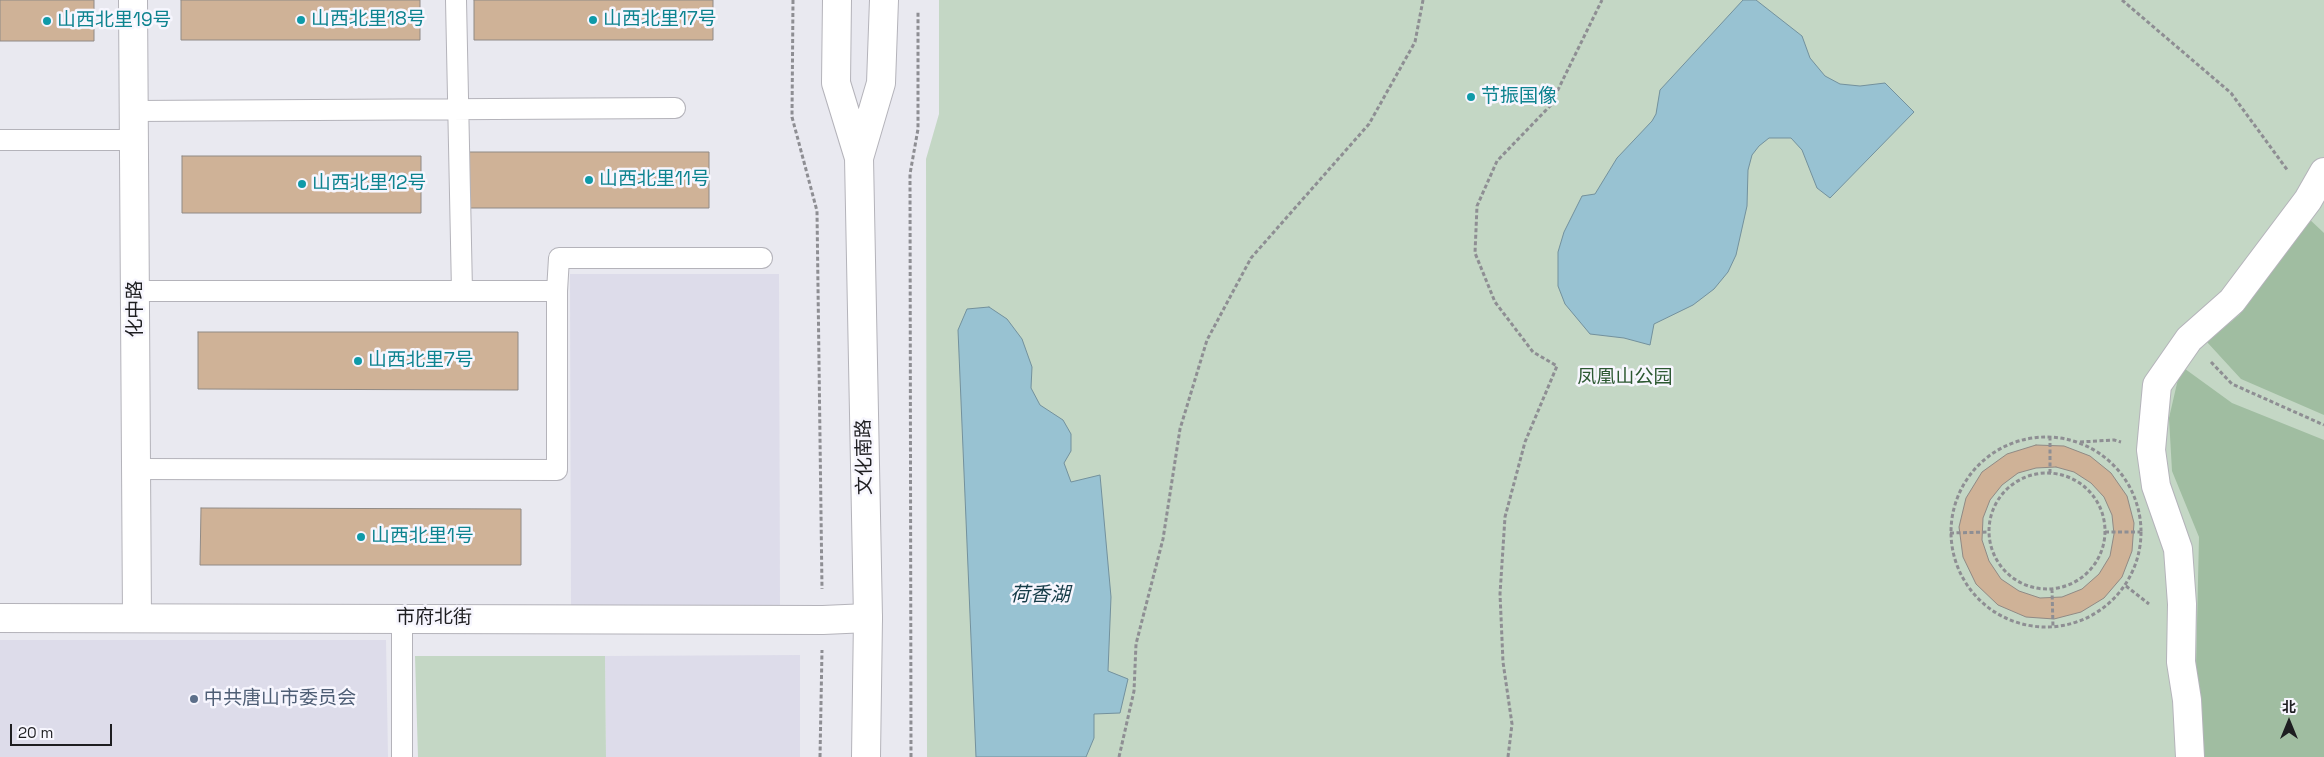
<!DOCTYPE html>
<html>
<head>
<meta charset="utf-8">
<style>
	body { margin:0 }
	#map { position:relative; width:2324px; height:757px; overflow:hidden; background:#e9e9f0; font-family:"Space Grotesk","Noto Sans SC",sans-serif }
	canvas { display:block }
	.north { position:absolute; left:2264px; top:697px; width:50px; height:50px; -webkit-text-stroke:4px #f7f6fe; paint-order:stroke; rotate:0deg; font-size:14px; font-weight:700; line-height:20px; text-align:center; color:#1e1e21 }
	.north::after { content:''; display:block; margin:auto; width:18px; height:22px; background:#1e1e21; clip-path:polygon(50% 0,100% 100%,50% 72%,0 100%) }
	.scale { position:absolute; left:10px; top:724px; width:102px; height:22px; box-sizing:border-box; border:2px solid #1e1e21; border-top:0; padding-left:6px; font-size:15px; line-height:18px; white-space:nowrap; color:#1e1e21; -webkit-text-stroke:4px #f7f6fe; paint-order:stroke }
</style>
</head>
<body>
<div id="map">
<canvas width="2324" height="757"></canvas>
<div class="north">北</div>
<div class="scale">20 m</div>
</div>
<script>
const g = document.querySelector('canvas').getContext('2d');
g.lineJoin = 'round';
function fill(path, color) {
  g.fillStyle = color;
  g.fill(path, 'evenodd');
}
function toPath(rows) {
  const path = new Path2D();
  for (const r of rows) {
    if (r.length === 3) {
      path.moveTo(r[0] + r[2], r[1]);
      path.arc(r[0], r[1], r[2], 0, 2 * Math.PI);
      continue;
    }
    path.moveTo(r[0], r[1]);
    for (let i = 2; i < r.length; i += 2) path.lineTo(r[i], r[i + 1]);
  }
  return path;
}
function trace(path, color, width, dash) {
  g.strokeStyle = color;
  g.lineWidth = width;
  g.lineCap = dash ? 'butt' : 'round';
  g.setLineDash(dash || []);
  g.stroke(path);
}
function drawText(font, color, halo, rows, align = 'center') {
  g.font = font + ' "Space Grotesk","Noto Sans SC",sans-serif';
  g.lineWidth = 5;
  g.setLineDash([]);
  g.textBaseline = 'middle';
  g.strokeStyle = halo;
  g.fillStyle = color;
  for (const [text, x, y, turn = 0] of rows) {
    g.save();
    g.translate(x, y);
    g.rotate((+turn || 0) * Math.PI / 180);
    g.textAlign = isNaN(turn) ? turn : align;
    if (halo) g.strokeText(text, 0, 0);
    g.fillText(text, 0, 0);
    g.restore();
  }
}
fill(toPath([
	[570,274,779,274,780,606,571,606],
	[0,640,386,640,388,757,0,757],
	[800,655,800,757,606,757,605,656]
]), '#dddcea');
fill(toPath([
	[939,0,2324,0,2324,757,927,757,926,159,939,114],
	[415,656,605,656,606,757,418,757]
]), '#c4d7c5');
fill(toPath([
	[2307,217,2324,233,2324,415,2241,379,2207,342,2239,315,2283,256],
	[2181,366,2232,403,2324,440,2324,757,2203,757,2196,669,2199,537,2172,471,2169,418]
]), '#a0bda1');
const water = toPath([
	[1743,0,1756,0,1802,36,1810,58,1825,76,1840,84,1860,86,1885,83,1914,112,1830,198,1817,188,1802,150,1791,138,1769,138,1759,146,1752,155,1748,170,1747,206,1736,255,1728,272,1714,289,1693,305,1654,324,1650,345,1624,338,1590,334,1565,304,1558,286,1558,252,1564,232,1582,196,1595,194,1617,158,1652,121,1656,114,1660,90,1743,0],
	[989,307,1007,319,1022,339,1032,367,1031,388,1040,405,1063,420,1071,434,1071,451,1064,463,1071,482,1100,475,1111,597,1108,671,1128,679,1120,713,1094,714,1094,738,1086,757,976,757,958,330,967,309,989,307]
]);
fill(water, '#98c2d2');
trace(water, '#73919d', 1);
const building = toPath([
	[0,0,94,0,94,41,0,41,0,0],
	[181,0,420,0,420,40,181,40,181,0],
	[474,0,713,0,713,40,474,40,474,0],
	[469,152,709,152,709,208,469,208,469,152],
	[182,156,421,156,421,213,182,213,182,156],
	[198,332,518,332,518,390,198,389,198,332],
	[2036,445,2064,446,2090,456,2111,473,2127,496,2134,523,2132,551,2122,577,2104,598,2081,612,2054,619,2026,617,1998,605,1976,584,1963,557,1959,527,1966,498,1982,472,2007,454,2036,445],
	[2056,467,2074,472,2091,483,2104,497,2112,515,2114,534,2110,556,2099,574,2082,589,2062,597,2040,598,2019,591,2001,579,1989,561,1982,540,1983,518,1990,500,2002,485,2018,473,2036,468,2056,467],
	[201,508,521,509,521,565,200,565,201,508]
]);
fill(building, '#cfb297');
trace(building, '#908a85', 1);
const lane = toPath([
	[456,0,462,291],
	[134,111,675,108],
	[0,140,134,140],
	[136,291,557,291,557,470,136,469],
	[557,291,559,258,762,258],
	[402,618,402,757]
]);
const street = toPath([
	[133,0,137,618],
	[0,618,823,620,868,618],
	[2190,757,2187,700,2181,662,2182,604,2178,549,2156,486,2151,450,2157,385,2189,339,2232,301,2308,200,2324,172]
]);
const secondary = toPath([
	[837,0,836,83,859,158,868,618,866,757],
	[859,158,881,83,884,0]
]);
trace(lane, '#b4b3ba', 22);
trace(street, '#b4b3ba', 30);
trace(secondary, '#b4b3ba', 30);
trace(toPath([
	[793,0,792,117,817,211,822,589],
	[2122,0,2231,93,2288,171],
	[2211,362,2232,384,2324,425],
	[2046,532,95],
	[2080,442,2114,440,2121,442],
	[2050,473,2050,435],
	[2047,531,58],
	[2105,532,2140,532],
	[1950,533,1989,532],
	[2126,586,2149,604],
	[2052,589,2053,627],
	[820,757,822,650],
	[911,757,910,174,918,129,918,11],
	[1119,757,1134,691,1136,644,1163,539,1180,429,1207,340,1251,258,1369,124,1415,42,1423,0],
	[1508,757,1512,724,1503,662,1500,594,1505,517,1525,442,1557,366,1533,352,1495,302,1475,253,1477,206,1497,161,1550,106,1602,0]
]), '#8e8e93', 3, [4, 2.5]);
trace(lane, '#fff', 20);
trace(street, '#fff', 28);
trace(secondary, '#fff', 28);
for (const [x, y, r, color] of [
	[301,20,5,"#0f9aa8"],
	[593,20,5,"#0f9aa8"],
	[47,21,5,"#0f9aa8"],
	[1471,97,5,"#0f9aa8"],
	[589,180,5,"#0f9aa8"],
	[302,184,5,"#0f9aa8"],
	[358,361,5,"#0f9aa8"],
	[361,537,5,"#0f9aa8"],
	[194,699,5,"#5c6f8a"]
]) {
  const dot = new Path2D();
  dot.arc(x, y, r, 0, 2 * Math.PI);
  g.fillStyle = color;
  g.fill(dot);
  trace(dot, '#f7f6fe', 2);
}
drawText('19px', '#0d838f', '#f7f6fe', [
	["山西北里18号",311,20],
	["山西北里17号",603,20],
	["山西北里19号",57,21],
	["节振国像",1481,97],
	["山西北里11号",599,180],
	["山西北里12号",312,184],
	["山西北里7号",368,361],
	["山西北里1号",371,537]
], 'left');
drawText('19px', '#1e1e21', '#f7f6fe', [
	["化中路",136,309,-90],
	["文化南路",865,457,-91],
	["市府北街",434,618]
]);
drawText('19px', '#2c5831', '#f7f6fe', [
	["凤凰山公园",1625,378]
]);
drawText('19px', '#4e5e75', '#f7f6fe', [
	["中共唐山市委员会",204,699]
], 'left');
drawText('italic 20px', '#163c48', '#f7f6fe', [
	["荷香湖",1040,596]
]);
</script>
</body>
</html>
